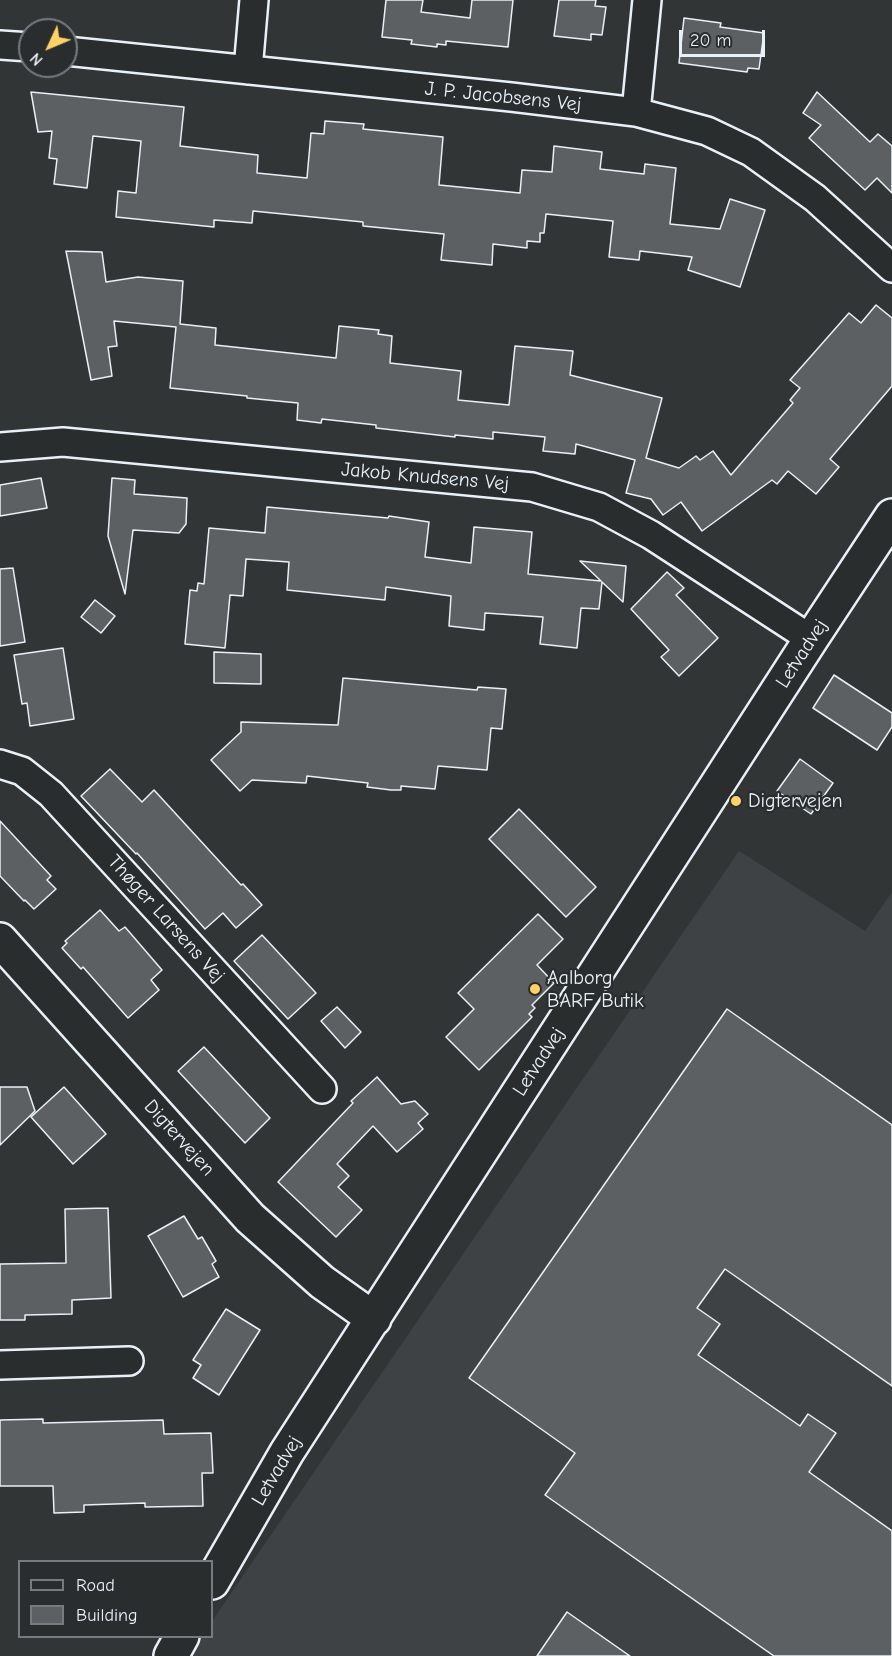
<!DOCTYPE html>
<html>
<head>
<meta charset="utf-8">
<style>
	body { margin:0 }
	#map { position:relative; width:892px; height:1656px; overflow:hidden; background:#323536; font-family:"Comic Neue",sans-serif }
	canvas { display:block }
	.legend { position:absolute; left:18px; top:1560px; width:195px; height:78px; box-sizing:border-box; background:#2a2d2e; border:2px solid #767b7f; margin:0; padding:8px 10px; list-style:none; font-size:18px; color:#e8f1f8 }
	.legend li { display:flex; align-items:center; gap:12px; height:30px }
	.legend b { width:30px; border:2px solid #767b7f }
	.north { position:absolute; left:18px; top:18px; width:60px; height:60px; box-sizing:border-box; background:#2a2d2e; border:2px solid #767b7f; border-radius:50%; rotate:226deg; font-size:16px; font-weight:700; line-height:24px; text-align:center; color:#e8f1f8 }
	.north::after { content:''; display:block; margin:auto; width:21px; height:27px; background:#ffd166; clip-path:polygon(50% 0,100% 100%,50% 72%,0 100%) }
	.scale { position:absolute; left:679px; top:30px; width:86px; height:27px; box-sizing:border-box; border:3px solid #e8f1f8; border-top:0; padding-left:8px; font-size:18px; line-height:21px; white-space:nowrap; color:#e8f1f8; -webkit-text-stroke:4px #2a2d2e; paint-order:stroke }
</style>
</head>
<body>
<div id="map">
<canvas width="892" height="1656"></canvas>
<ul class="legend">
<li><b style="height:8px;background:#2a2d2e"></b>Road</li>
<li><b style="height:16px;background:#5c6063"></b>Building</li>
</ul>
<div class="north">N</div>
<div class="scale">20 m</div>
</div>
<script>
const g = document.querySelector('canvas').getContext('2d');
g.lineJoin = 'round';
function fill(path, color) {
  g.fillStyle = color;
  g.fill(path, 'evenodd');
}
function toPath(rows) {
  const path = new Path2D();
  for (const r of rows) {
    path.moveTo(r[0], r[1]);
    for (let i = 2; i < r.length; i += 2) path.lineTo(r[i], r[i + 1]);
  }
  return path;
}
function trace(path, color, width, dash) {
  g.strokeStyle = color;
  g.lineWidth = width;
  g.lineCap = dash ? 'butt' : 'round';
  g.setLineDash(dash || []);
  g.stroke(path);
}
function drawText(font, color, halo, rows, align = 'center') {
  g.font = font + ' "Comic Neue",sans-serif';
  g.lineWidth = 4.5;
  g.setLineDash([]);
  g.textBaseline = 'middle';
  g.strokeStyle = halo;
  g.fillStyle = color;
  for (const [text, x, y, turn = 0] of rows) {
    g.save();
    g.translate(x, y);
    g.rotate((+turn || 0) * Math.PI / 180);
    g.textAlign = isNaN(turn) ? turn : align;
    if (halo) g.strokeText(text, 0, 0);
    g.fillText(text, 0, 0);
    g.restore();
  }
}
fill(toPath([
	[739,851,865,931,892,892,892,1656,188,1656,201,1637,212,1636,212,1621]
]), '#3f4244');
const building = toPath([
	[386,0,423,0,421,12,470,18,472,0,513,0,508,47,446,41,446,45,437,44,437,47,411,44,412,40,382,37,386,0],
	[559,0,596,0,595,6,606,7,602,35,591,34,591,40,554,36,559,0],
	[684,18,721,23,720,27,764,33,759,69,748,68,747,72,679,63,684,18],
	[31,92,184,107,180,146,258,155,257,173,307,178,311,133,324,134,325,121,364,124,363,129,443,137,439,185,520,193,522,170,552,172,554,146,602,152,600,169,644,174,645,164,676,168,670,224,720,229,730,199,765,210,740,287,688,270,692,257,640,251,639,260,609,257,613,221,546,214,544,233,540,233,540,242,527,241,527,248,493,244,492,265,441,260,444,234,363,226,363,222,253,211,252,223,214,220,214,227,116,217,118,191,136,193,141,141,93,136,87,188,54,184,57,159,49,158,52,131,38,132,31,92],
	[817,92,870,142,878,134,892,146,892,193,877,178,865,190,809,138,821,125,803,113,817,92],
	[66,251,102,252,106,282,138,277,183,281,180,324,216,328,215,345,336,358,339,326,379,330,378,334,392,336,390,363,461,371,458,400,509,405,515,346,573,351,570,375,662,398,646,458,679,468,696,456,700,460,713,451,731,475,793,403,790,400,800,388,790,380,849,313,861,323,876,305,892,318,892,386,830,459,839,467,816,494,788,471,777,484,772,480,702,531,681,502,663,515,651,499,626,493,635,460,576,444,575,454,543,451,545,437,493,432,493,439,455,435,455,437,376,428,376,425,322,419,321,423,297,420,298,403,247,398,247,396,170,388,176,327,114,321,117,346,108,347,112,376,91,380,66,251],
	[41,478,47,508,0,516,0,485,41,478],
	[112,478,135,480,134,494,187,498,186,524,179,533,133,530,125,594,108,536,112,478],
	[267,507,388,518,389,516,429,522,425,557,471,563,474,527,532,532,528,574,601,581,580,561,626,566,623,602,602,582,599,609,581,608,577,648,540,644,543,617,485,613,484,630,449,626,451,596,386,587,385,600,287,590,289,562,246,559,243,596,230,595,225,648,185,644,190,590,197,591,198,583,204,584,209,528,265,533,267,507],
	[13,568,25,642,0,646,0,569,13,568],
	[667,572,684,588,676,595,718,638,679,676,661,657,669,650,631,609,667,572],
	[95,600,115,616,101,633,81,617,95,600],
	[63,648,74,719,30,726,27,703,22,704,14,655,63,648],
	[214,652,261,654,261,684,214,683,214,652],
	[834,675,892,713,892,727,877,750,813,708,834,675],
	[343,678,477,690,478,687,506,689,502,729,491,728,487,770,438,766,435,789,401,786,401,790,391,790,367,787,368,783,307,776,306,783,252,780,240,791,211,760,241,732,241,722,338,725,343,678],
	[800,759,833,783,811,814,777,791,800,759],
	[110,769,142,802,154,790,241,885,243,884,262,905,236,928,223,913,205,929,137,853,136,854,81,796,110,769],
	[519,809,596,887,566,917,489,839,519,809],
	[0,821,51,876,47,880,56,889,34,909,25,900,24,901,0,876,0,821],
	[100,910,119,931,125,927,162,970,151,980,159,990,128,1018,83,967,81,969,62,948,67,943,65,941,100,910],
	[538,914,563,939,537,965,554,983,532,1005,535,1008,529,1014,532,1017,479,1070,446,1037,474,1009,458,993,538,914],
	[262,935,316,993,288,1019,234,961,262,935],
	[337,1007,361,1032,345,1048,321,1021,337,1007],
	[727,1009,892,1125,892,1386,725,1269,697,1308,720,1324,698,1355,800,1426,808,1414,836,1433,809,1472,892,1531,892,1656,774,1656,545,1495,575,1453,469,1378,727,1009],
	[204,1047,270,1118,245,1143,178,1071,204,1047],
	[377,1077,401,1104,415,1101,428,1114,418,1123,423,1129,397,1152,373,1126,337,1164,349,1176,338,1187,362,1210,336,1237,278,1182,353,1103,351,1101,377,1077],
	[0,1087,27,1087,35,1111,0,1145,0,1087],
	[64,1087,106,1134,73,1164,31,1117,64,1087],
	[108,1208,111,1298,72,1300,72,1314,25,1315,25,1320,0,1320,0,1264,66,1263,65,1209,108,1208],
	[184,1216,198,1239,202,1237,216,1261,212,1264,219,1277,183,1297,148,1236,184,1216],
	[226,1309,260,1330,219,1395,193,1378,201,1365,193,1360,226,1309],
	[43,1419,43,1423,163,1420,164,1434,211,1433,213,1473,202,1473,203,1506,145,1507,145,1503,84,1505,84,1512,54,1513,53,1486,0,1486,0,1420,43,1419],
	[567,1612,630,1656,537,1656,567,1612]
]);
fill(building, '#5c6063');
trace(building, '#e8f1f8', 1.5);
const street = toPath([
	[0,45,30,47],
	[66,51,511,97,636,112,707,131,751,152,815,198,892,268],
	[248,70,254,0],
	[636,112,647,0],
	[0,447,63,442,532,487,599,507,651,535,811,639],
	[0,764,22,771,51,794,322,1089],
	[0,1365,129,1361]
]);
const secondary = toPath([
	[0,940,250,1218,322,1282,374,1319],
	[212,1582,287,1452,811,639,892,516],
	[171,1656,182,1636]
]);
trace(street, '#e8f1f8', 32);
trace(secondary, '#e8f1f8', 38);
trace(street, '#2a2d2e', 27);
trace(secondary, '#2a2d2e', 33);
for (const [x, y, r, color] of [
	[736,801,6,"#ffd166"],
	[535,989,6,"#ffd166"]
]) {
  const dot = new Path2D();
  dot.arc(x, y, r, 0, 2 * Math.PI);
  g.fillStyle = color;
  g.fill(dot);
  trace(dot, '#2a2d2e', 2);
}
drawText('20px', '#e8f1f8', '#2a2d2e', [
	["J. P. Jacobsens Vej",503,97,6],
	["Jakob Knudsens Vej",425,477,5],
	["Letvadvej",802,654,-57],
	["Thøger Larsens Vej",166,919,48],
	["Letvadvej",539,1062,-57],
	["Digtervejen",179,1138,48],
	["Letvadvej",277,1471,-59]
]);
drawText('20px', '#e8f1f8', '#2a2d2e', [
	["Digtervejen",748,801],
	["Aalborg",547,978],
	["BARF Butik",547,1001]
], 'left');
</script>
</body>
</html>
